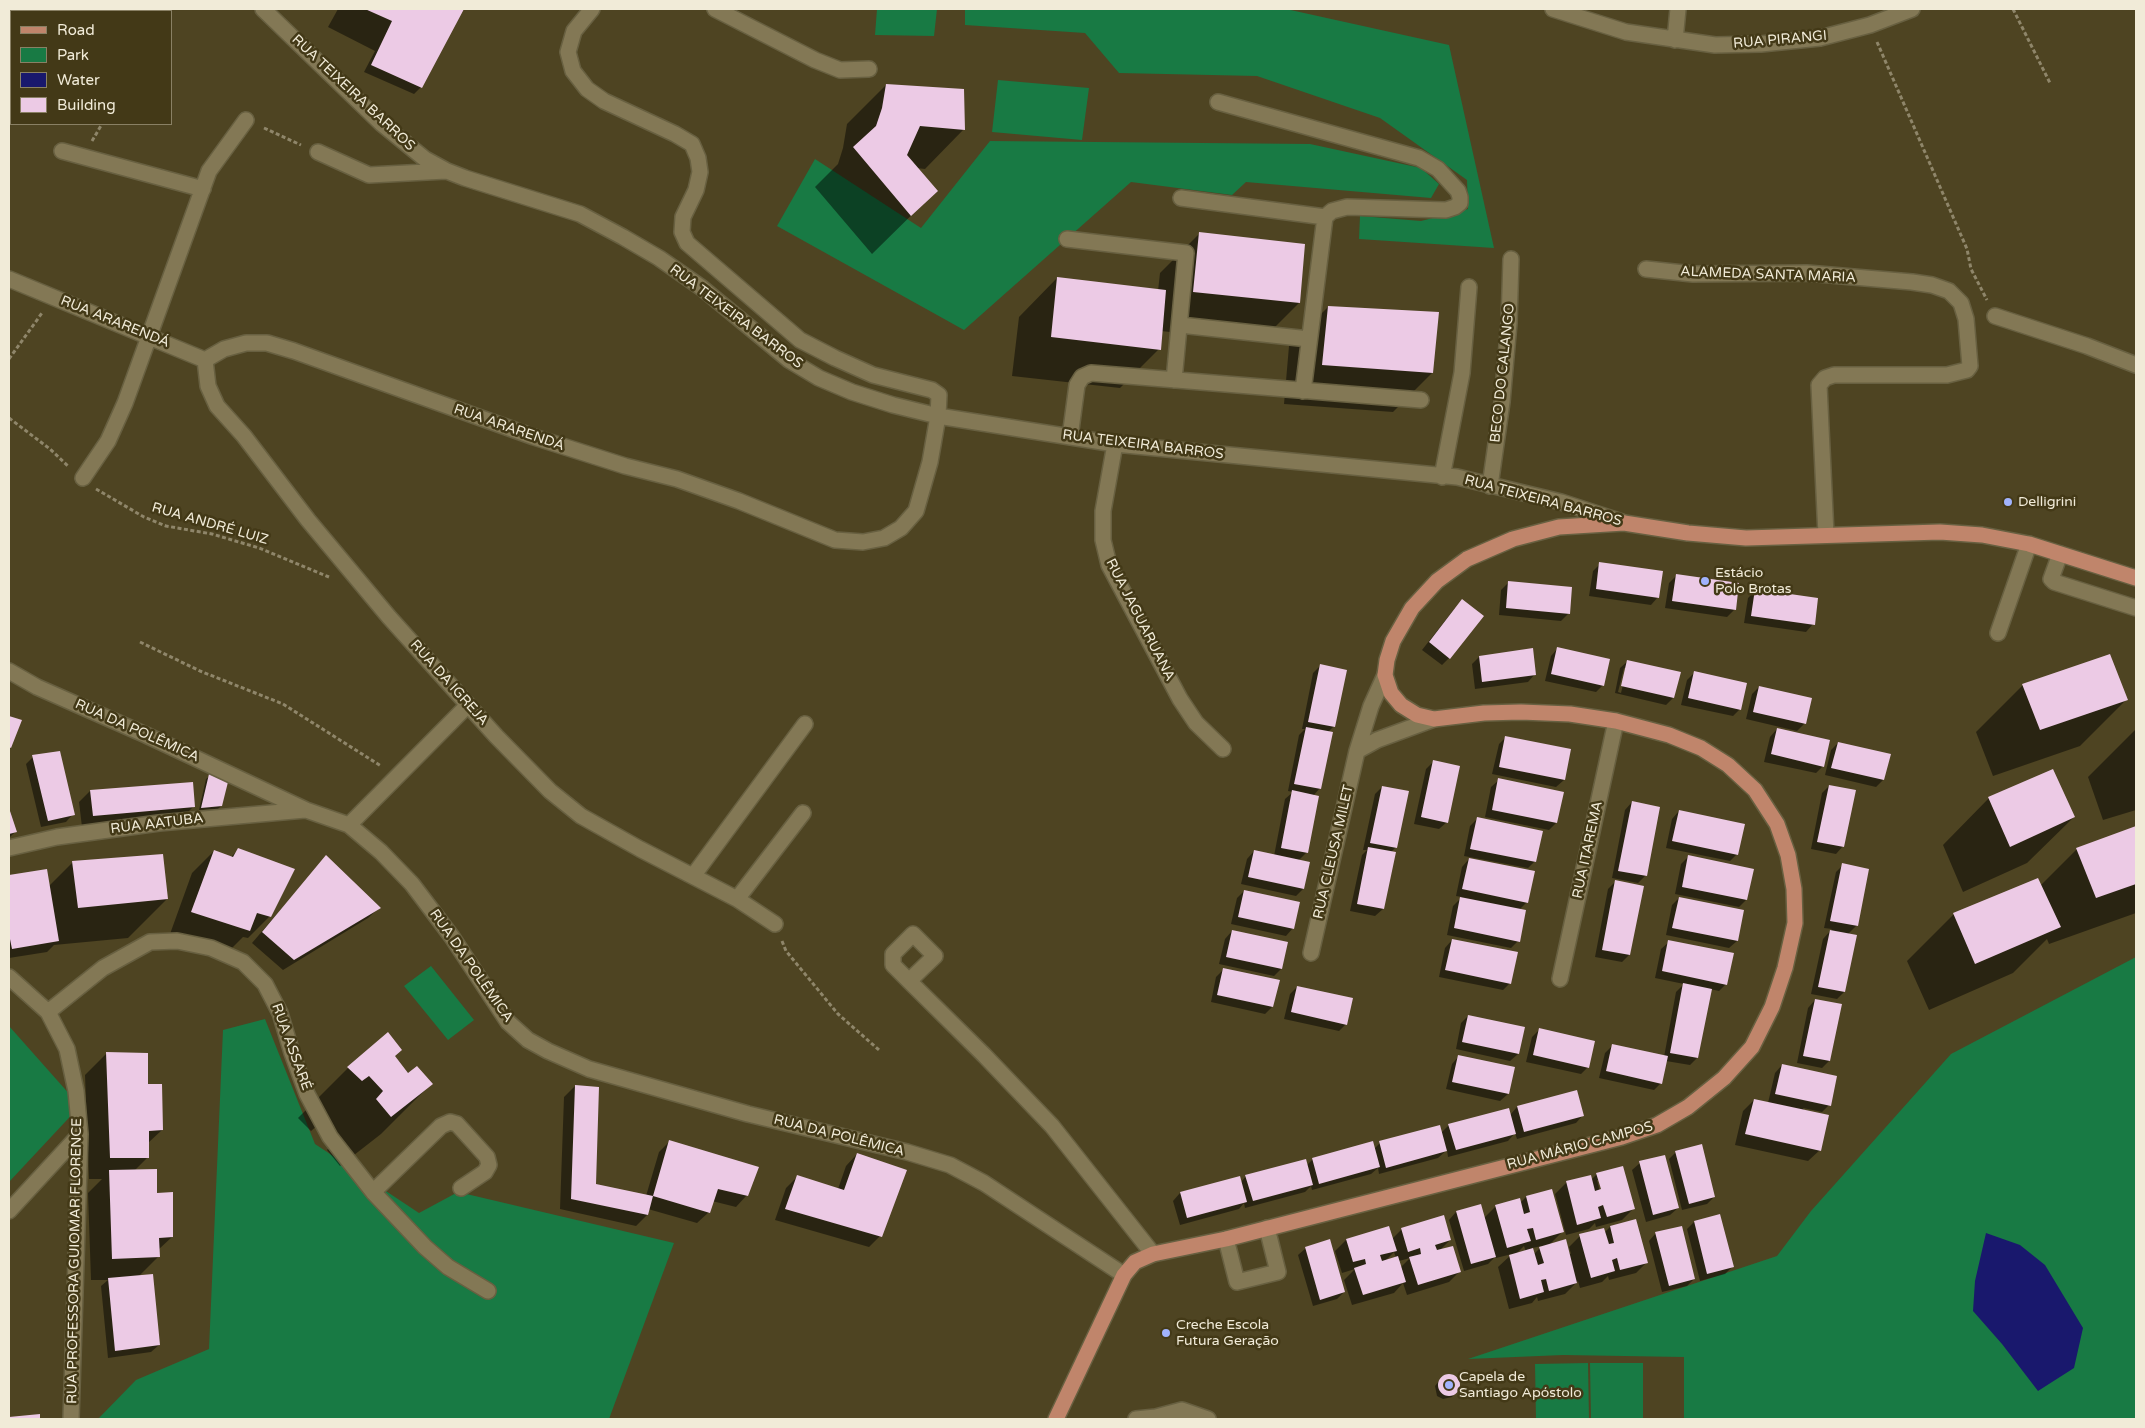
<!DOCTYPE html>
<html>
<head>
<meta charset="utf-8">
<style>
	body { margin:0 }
	#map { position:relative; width:2145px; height:1428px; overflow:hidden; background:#4e4422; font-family:"Varela Round",sans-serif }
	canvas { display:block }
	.frame { position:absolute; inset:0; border:10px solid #f1ebd8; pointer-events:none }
	.legend { position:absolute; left:10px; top:10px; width:162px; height:115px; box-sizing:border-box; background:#433917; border:1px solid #898064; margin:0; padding:6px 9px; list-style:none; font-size:15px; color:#f1ebd8 }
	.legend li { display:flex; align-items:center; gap:10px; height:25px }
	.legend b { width:25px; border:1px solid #898064 }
</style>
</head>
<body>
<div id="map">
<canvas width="2145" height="1428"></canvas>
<div class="frame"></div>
<ul class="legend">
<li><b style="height:6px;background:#c0856b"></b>Road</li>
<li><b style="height:14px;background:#187a44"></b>Park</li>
<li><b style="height:14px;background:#19186d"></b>Water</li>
<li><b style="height:14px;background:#eccae5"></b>Building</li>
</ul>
</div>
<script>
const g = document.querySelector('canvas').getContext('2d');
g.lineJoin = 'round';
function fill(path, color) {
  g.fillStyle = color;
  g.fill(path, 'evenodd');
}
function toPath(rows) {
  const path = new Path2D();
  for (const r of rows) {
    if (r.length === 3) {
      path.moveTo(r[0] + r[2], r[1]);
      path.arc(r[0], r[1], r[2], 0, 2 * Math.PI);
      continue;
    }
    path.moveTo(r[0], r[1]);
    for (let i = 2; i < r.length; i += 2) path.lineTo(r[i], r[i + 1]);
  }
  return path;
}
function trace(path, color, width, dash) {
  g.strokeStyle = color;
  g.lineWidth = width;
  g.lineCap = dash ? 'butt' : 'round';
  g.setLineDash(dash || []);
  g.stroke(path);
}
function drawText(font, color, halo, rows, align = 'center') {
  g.font = font + ' "Varela Round",sans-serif';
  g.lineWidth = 5;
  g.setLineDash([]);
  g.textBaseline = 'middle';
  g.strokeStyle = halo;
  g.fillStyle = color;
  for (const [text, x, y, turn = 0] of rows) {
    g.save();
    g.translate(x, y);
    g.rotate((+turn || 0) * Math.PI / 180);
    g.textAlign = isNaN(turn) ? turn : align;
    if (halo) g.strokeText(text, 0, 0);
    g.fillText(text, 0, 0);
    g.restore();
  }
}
fill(toPath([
	[877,9,937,9,934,36,875,35],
	[965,9,1286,9,1449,45,1494,248,1359,239,1360,216,1421,221,1468,209,1467,180,1380,118,1257,76,1119,73,1085,33,965,25],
	[998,80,1089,88,1082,140,992,132],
	[990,141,1310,144,1421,168,1439,184,1431,198,1246,182,1232,195,1131,182,964,330,777,226,815,159,921,228],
	[2136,957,2136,1419,1684,1419,1684,1357,1563,1355,1468,1359,1777,1256,1811,1211,1951,1054],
	[431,966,474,1020,448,1040,404,986],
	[265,1019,315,1144,419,1213,458,1192,674,1243,609,1419,98,1419,136,1380,209,1349,223,1030],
	[9,1026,80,1106,9,1182],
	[1588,1363,1589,1419,1536,1419,1535,1364],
	[1590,1363,1643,1363,1643,1419,1591,1419]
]), '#187a44');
fill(toPath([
	[1986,1233,2020,1245,2045,1265,2083,1328,2074,1368,2038,1391,2002,1344,1973,1311,1975,1281]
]), '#19186d');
fill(toPath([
	[338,9,463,9,421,87,414,94,364,72,375,51,328,27],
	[886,85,963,130,925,169,916,168,936,191,872,254,815,187,838,164,843,148,847,124],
	[1199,234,1299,303,1260,342,1161,331,1159,349,1120,388,1012,376,1019,317,1057,278,1158,291,1160,273],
	[1328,307,1432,373,1393,412,1284,404,1289,346],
	[1600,564,1658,597,1651,605,1589,596,1593,571],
	[1676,576,1734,610,1727,617,1665,608,1669,583],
	[1508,583,1569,613,1561,621,1499,615,1501,590],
	[1755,591,1813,624,1806,632,1744,623,1748,598],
	[1455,608,1449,658,1442,665,1422,650],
	[1558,648,1603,685,1596,692,1545,681,1551,656],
	[1479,657,1535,674,1528,682,1475,689,1472,664],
	[1628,661,1673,698,1666,705,1615,693,1620,668],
	[1624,668,1627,668,1621,693,1618,692],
	[1320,666,1334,726,1328,732,1320,788,1313,796,1306,853,1298,861,1303,889,1296,896,1241,884,1247,859,1254,851,1274,856,1285,799,1293,792,1288,791,1299,735,1305,729,1302,729,1313,673],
	[1694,673,1740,709,1733,716,1681,705,1687,680],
	[2023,685,2127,699,2080,746,1993,776,1976,732],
	[1759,687,1810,699,1804,724,1797,731,1746,719,1752,694],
	[1777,729,1823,766,1816,773,1764,762,1770,737],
	[2135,730,2136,810,2103,820,2088,777],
	[1506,737,1564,780,1556,787,1492,774,1499,744],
	[1838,743,1883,780,1876,787,1825,775,1831,750],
	[33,757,73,814,66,822,41,827,26,764],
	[1433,762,1447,822,1439,829,1414,824,1426,769],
	[210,776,221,806,218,809,199,810,206,779],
	[1499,780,1556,823,1549,830,1485,817,1491,787],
	[1829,786,1843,846,1836,854,1811,849,1822,793],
	[1382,787,1396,847,1391,852,1394,853,1383,909,1375,916,1350,911,1362,855,1367,850,1363,850,1375,794],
	[90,791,193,807,182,818,82,827,79,802],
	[1989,798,2074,817,2027,863,1963,892,1943,845],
	[1632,802,1659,808,1645,876,1638,883,1612,878,1625,810],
	[9,811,15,832,9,838],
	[1679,811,1737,854,1730,861,1666,848,1672,819],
	[1477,819,1535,861,1528,868,1464,856,1470,826],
	[2136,827,2136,913,2049,944,2047,939,2013,973,1929,1010,1907,961,1953,915,2037,880,2040,886,2077,849],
	[238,850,270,916,248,938,243,937,227,953,170,934,192,873,214,851,230,858],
	[326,857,379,908,368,918,283,970,252,943],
	[1688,857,1746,900,1739,907,1675,894,1681,864],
	[1469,859,1527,902,1519,910,1518,941,1511,948,1447,935,1453,906,1462,897,1456,896,1462,867],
	[73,862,167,899,128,938,54,945,47,952,9,958,9,877,46,870,49,886],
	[1843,865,1857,925,1847,935,1855,936,1844,992,1837,999,1811,994,1823,939,1832,929,1824,928,1836,872],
	[1616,881,1629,955,1622,962,1595,957,1608,889],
	[1244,891,1293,928,1286,936,1231,924,1237,898],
	[1679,898,1743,911,1737,941,1729,948,1666,935,1672,905],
	[1232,931,1281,969,1274,976,1219,964,1225,939],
	[1452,940,1510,983,1503,990,1439,977,1445,948],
	[1669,942,1726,984,1719,991,1710,989,1697,1058,1690,1065,1666,1061,1661,1083,1654,1090,1599,1078,1605,1053,1612,1046,1664,1057,1676,992,1684,984,1655,978,1661,949],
	[1224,969,1272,1007,1265,1014,1211,1002,1216,977],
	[1297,987,1346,1024,1339,1031,1284,1019,1290,994],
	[1815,1000,1841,1005,1829,1061,1822,1068,1797,1063,1808,1008],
	[1468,1016,1518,1054,1510,1061,1456,1049,1461,1023],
	[1539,1030,1588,1067,1581,1074,1526,1062,1532,1037],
	[107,1053,147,1085,162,1130,148,1143,148,1157,134,1171,172,1237,158,1250,159,1256,138,1277,159,1345,151,1352,108,1358,101,1286,108,1280,91,1280,88,1193,102,1179,89,1179,85,1075],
	[393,1056,408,1074,431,1084,381,1134,340,1166,327,1150,334,1142,318,1125,311,1131,298,1118,348,1068],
	[1459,1056,1508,1094,1500,1101,1446,1089,1452,1064],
	[1782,1065,1829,1105,1822,1112,1803,1108,1820,1150,1808,1161,1735,1145,1743,1111,1754,1100,1768,1103,1775,1073],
	[575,1086,594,1185,646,1196,659,1152,670,1141,747,1195,736,1207,712,1201,709,1212,697,1223,648,1209,647,1215,636,1226,560,1209,564,1097],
	[1576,1091,1583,1115,1576,1123,1517,1139,1515,1133,1508,1141,1448,1157,1447,1150,1438,1158,1379,1174,1378,1168,1371,1174,1312,1190,1311,1186,1305,1192,1245,1208,1244,1203,1239,1209,1180,1225,1173,1201,1180,1193,1239,1177,1241,1182,1246,1176,1307,1165,1313,1159,1374,1149,1380,1143,1441,1133,1449,1125,1510,1115,1517,1107],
	[1676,1152,1714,1197,1707,1204,1682,1210,1669,1159],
	[857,1154,880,1236,869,1247,775,1220,786,1188,797,1177,838,1189,846,1166],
	[1640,1163,1678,1208,1670,1215,1646,1222,1632,1170],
	[1597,1174,1633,1209,1622,1220,1596,1227,1595,1223,1589,1229,1566,1235,1555,1194,1566,1183,1591,1180],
	[1597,1180,1599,1180,1604,1195,1601,1196],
	[1526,1197,1562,1232,1549,1245,1571,1254,1569,1247,1580,1236,1604,1233,1610,1227,1635,1221,1647,1262,1636,1273,1609,1280,1608,1276,1602,1282,1580,1288,1578,1281,1565,1294,1538,1301,1537,1297,1532,1303,1509,1309,1498,1267,1512,1254,1496,1258,1495,1257,1488,1264,1464,1271,1449,1220,1456,1212,1484,1218,1496,1206,1520,1203],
	[1524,1246,1526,1252,1516,1254],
	[1542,1246,1534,1254,1532,1248],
	[1719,1215,1732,1267,1725,1274,1700,1281,1687,1229,1694,1222],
	[1402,1229,1450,1240,1439,1251,1460,1271,1449,1282,1407,1295,1403,1283,1394,1293,1352,1305,1344,1280,1355,1269,1342,1273,1335,1251,1346,1240,1392,1239],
	[1394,1252,1396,1258,1384,1262],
	[1410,1258,1400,1268,1399,1261],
	[1656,1233,1694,1279,1687,1286,1662,1292,1649,1241],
	[1306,1248,1344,1292,1337,1299,1313,1306,1298,1255],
	[1451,1374,1457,1378,1459,1388,1452,1397,1443,1399,1437,1396,1435,1386,1443,1376]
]), '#0007');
fill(toPath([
	[365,9,464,9,422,88,371,65,392,21],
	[886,84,964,89,965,130,920,126,907,155,938,191,911,216,853,147,876,126,882,108],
	[1199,232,1305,244,1300,303,1193,292],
	[1057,277,1166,290,1161,350,1051,337],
	[1328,306,1439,312,1433,373,1322,365],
	[1599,562,1663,571,1659,598,1596,589],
	[1676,574,1739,583,1736,610,1672,601],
	[1508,581,1572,587,1570,614,1506,608],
	[1755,589,1818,598,1815,625,1751,616],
	[1462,599,1484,616,1450,659,1429,642],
	[1557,647,1610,659,1604,686,1551,674],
	[1533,648,1536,675,1482,682,1479,656],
	[2110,654,2128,700,2040,730,2022,684],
	[1627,660,1681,672,1674,698,1621,686],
	[1320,664,1347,670,1335,727,1308,722],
	[1694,671,1747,683,1741,710,1688,698],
	[1759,686,1812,698,1806,724,1753,712],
	[9,716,22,720,11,748,9,747],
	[1306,727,1333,732,1321,789,1294,784],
	[1777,728,1830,740,1824,767,1771,754],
	[1505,736,1571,749,1565,780,1499,767],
	[1838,742,1891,754,1884,780,1831,768],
	[60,751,75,815,48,821,32,755],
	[1433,760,1460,766,1448,823,1421,817],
	[2053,769,2075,817,2010,847,1988,797],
	[209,774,228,782,222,806,201,808],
	[1498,778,1564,792,1557,823,1492,810],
	[193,782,195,807,93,816,90,790],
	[1829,785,1856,790,1844,847,1817,842],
	[1382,786,1409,791,1397,848,1370,843],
	[1292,790,1319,796,1308,853,1281,848],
	[1632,801,1660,807,1647,876,1618,871],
	[9,808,17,832,9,834],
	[1679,810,1745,824,1738,855,1672,841],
	[1477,817,1543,831,1536,862,1470,849],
	[2136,826,2136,884,2096,898,2076,848],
	[1368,847,1396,852,1384,909,1357,904],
	[238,848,295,869,271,917,257,913,250,931,191,912,214,850,233,857],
	[1254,850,1310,862,1304,889,1248,877],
	[163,854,168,899,78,908,72,861],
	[326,855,381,908,294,960,262,932],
	[1688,855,1754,869,1747,900,1682,887],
	[1469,858,1535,871,1528,903,1462,889],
	[1842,863,1869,869,1858,926,1830,921],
	[47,869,59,941,12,949,9,934,9,875],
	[2038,878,2061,927,1975,964,1953,913],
	[1615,880,1644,886,1630,955,1602,950],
	[1244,890,1300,902,1294,929,1238,917],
	[1460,897,1526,910,1520,942,1454,928],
	[1679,897,1744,910,1738,941,1672,928],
	[1232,930,1288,942,1282,969,1226,957],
	[1830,930,1857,935,1845,992,1818,987],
	[1452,939,1518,952,1511,984,1445,970],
	[1668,940,1734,953,1727,985,1662,971],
	[1223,968,1280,980,1273,1007,1217,995],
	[1683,983,1712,989,1698,1058,1670,1053],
	[1297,986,1353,998,1347,1025,1291,1012],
	[1815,999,1842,1004,1830,1061,1803,1056],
	[1468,1015,1525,1027,1519,1054,1462,1042],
	[1539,1028,1595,1041,1589,1068,1533,1055],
	[388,1032,402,1050,395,1056,408,1073,417,1066,433,1084,391,1117,376,1099,383,1091,369,1076,362,1081,347,1067],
	[1612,1044,1668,1056,1662,1084,1606,1071],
	[106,1052,148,1053,148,1084,162,1084,163,1130,149,1131,149,1158,110,1158],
	[1458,1055,1515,1067,1509,1094,1452,1082],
	[1782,1064,1837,1076,1831,1106,1775,1094],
	[575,1085,599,1087,596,1184,653,1196,648,1215,571,1199],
	[1577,1090,1584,1116,1524,1132,1517,1106],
	[1754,1099,1829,1115,1821,1151,1745,1134],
	[1509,1108,1516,1134,1456,1150,1448,1124],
	[1440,1125,1447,1151,1386,1168,1379,1141],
	[669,1140,759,1167,748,1196,718,1189,710,1213,653,1196],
	[1373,1141,1380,1167,1319,1184,1312,1158],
	[1702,1144,1715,1197,1689,1204,1675,1151],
	[857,1153,907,1170,882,1237,785,1209,797,1175,844,1190],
	[1665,1155,1679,1208,1653,1215,1639,1161],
	[1306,1159,1313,1185,1253,1201,1245,1175],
	[1623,1166,1635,1209,1607,1217,1603,1205,1598,1207,1601,1218,1577,1225,1566,1181,1591,1175,1595,1191,1601,1189,1596,1173],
	[157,1169,157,1193,173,1192,173,1237,159,1238,160,1257,112,1259,109,1170],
	[1240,1176,1247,1202,1187,1218,1180,1192],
	[1552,1189,1564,1232,1536,1240,1533,1228,1527,1229,1531,1241,1507,1248,1495,1205,1520,1198,1524,1214,1530,1212,1526,1196],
	[1481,1204,1496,1257,1471,1264,1456,1211],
	[1720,1214,1734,1267,1707,1274,1694,1221],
	[1444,1215,1451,1240,1435,1245,1437,1250,1453,1246,1461,1272,1418,1285,1409,1257,1421,1254,1420,1248,1408,1252,1401,1228],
	[1636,1219,1648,1263,1620,1270,1617,1258,1612,1260,1615,1271,1591,1278,1579,1234,1604,1228,1609,1244,1614,1243,1610,1226],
	[1389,1226,1397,1251,1380,1255,1382,1261,1398,1256,1406,1282,1363,1295,1354,1268,1366,1264,1365,1259,1353,1262,1346,1239],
	[1682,1226,1695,1279,1669,1286,1655,1232],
	[1330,1239,1345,1292,1320,1300,1305,1247],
	[1566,1239,1577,1283,1549,1291,1546,1279,1541,1280,1544,1292,1520,1299,1509,1255,1533,1248,1538,1265,1544,1263,1539,1247],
	[153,1274,160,1345,115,1351,108,1278],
	[1449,1385,11],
	[40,1414,40,1419,9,1419,9,1417]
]), '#eccae5');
const minor = toPath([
	[263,9,382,124,425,159,447,171,465,178,580,214,623,237,659,258,702,288,789,360,819,378,852,392,893,405,938,416,1115,444,1457,477,1561,502,1622,522],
	[715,9,815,60,840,70,869,69],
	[1553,9,1626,32,1715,45,1761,44,1820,38,1870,25,1912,9],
	[37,11,39,9],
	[1675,40,1678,9],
	[9,56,11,52],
	[1218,102,1419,158,1438,169,1458,191,1460,197,1460,203,1455,207,1446,210,1347,207,1332,211,1325,217,1303,391],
	[62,151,203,189],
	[318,152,369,175,446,171],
	[1181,198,1325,217],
	[1067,239,1186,253,1174,380],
	[1646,269,1693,274,1807,273,1912,282,1932,285,1949,291,1961,303,1966,319,1970,366,1967,370,1947,375,1834,375,1825,378,1819,385,1826,535],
	[9,279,205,360,224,349,246,343,267,343,294,351,534,437,625,466,677,479,739,501,835,540,863,542,884,538,901,528,916,511,930,462,938,416,939,395,932,390,873,375,835,358,800,340,687,243,682,232,683,217,696,190,700,172,698,158,692,144,675,134,604,101,587,89,573,71,568,52,574,31,592,9],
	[1995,316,2087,346,2136,365],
	[1180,325,1309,339],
	[205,360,208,386,217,406,244,436,308,520,389,617,496,736,550,791,581,816,640,849,737,899,775,924],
	[1070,437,1077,385,1082,377,1091,373,1421,400],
	[1115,444,1103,511,1103,540,1109,565,1180,699,1196,723,1223,749],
	[1442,477,1462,373,1469,287],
	[83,478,108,441,125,403,209,171,246,120],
	[1490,486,1502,402,1509,323,1511,259],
	[2060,554,2051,579,2054,582,2136,608],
	[1998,633,2029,544],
	[9,671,37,687,146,735,306,810,349,825,381,852,412,884,452,937,508,1022,528,1040,548,1051,589,1069,748,1114,907,1152,950,1165,984,1183,1124,1275],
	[1357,751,1377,740,1434,719],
	[349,825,468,705],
	[9,848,57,837,159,823,305,810],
	[693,876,805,724],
	[737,899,803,813],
	[1311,953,1357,751,1371,706,1385,675],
	[9,977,48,1012,67,1049,76,1091,80,1134,71,1419],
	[1560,979,1616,721],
	[909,981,935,956,913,934,893,954,893,965,909,981,984,1055,1052,1126,1153,1254],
	[48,1012,103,968,150,942,177,941,211,948,243,962,265,984,280,1013,292,1053,307,1094,330,1137,373,1192,425,1247,448,1267,488,1291],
	[373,1192,441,1126,450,1122,457,1124,487,1157,489,1165,485,1172,461,1188],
	[9,1211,80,1134],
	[1226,1239,1237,1282,1278,1272,1267,1228],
	[1136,1419,1156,1417,1182,1410,1208,1419]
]);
const major = toPath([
	[1056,1419,1124,1275,1135,1262,1153,1254,1226,1239,1622,1137,1657,1125,1688,1107,1724,1078,1752,1047,1772,1007,1785,968,1795,923,1794,889,1788,855,1777,824,1755,790,1728,765,1701,748,1669,735,1616,721,1570,714,1521,712,1484,713,1434,719,1417,715,1401,705,1391,693,1385,675,1387,660,1393,641,1412,608,1437,581,1467,559,1513,539,1559,527,1624,523,1688,533,1746,538,1940,532,1982,535,2029,544,2136,578]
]);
trace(minor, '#686041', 18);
trace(major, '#686041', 18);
trace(toPath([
	[2013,9,2050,83],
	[1877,42,1967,249,1971,269,1987,300],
	[264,128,301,145],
	[92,141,102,124],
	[9,359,42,313],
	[9,418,50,449,68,466],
	[96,489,144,517,166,526,212,534,259,548,329,577],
	[140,642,200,671,283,704,381,766],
	[782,941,786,951,838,1014,879,1050]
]), '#8f866a', 3, [4, 2.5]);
trace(minor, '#837855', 15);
trace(major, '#c0856b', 15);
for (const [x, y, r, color] of [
	[2008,502,5,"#a1b3fd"],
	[1705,581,5,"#a1b3fd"],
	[1166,1333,5,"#a1b3fd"],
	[1449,1385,5,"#a1b3fd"]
]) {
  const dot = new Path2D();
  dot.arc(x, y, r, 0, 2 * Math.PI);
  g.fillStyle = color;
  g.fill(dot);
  trace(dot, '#433917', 2);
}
drawText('14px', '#f1ebd8', '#433917', [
	["RUA PIRANGI",1780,40,-5],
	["RUA TEIXEIRA BARROS",353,93,43],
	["ALAMEDA SANTA MARIA",1768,275,2],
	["RUA TEIXEIRA BARROS",736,317,37],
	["RUA ARARENDÁ",115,322,22],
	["BECO DO CALANGO",1503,373,-84],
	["RUA ARARENDÁ",509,428,19],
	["RUA TEIXEIRA BARROS",1143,445,7],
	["RUA TEIXEIRA BARROS",1543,501,15],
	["RUA ANDRÉ LUIZ",210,524,16],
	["RUA JAGUARUANA",1140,620,63],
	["RUA DA IGREJA",449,683,48],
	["RUA DA POLÊMICA",137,731,24],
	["RUA AATUBA",157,824,-7],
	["RUA ITAREMA",1588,850,-78],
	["RUA CLEUSA MILET",1334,852,-77],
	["RUA DA POLÊMICA",471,966,55],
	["RUA ASSARÉ",291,1047,70],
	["RUA DA POLÊMICA",839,1136,14],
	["RUA MÁRIO CAMPOS",1580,1146,-15],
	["RUA PROFESSORA GUIOMAR FLORENCE",75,1261,-89]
]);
drawText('14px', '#f1ebd8', '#433917', [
	["Delligrini",2018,502],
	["Estácio",1715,573],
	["Polo Brotas",1715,589],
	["Creche Escola",1176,1325],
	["Futura Geração",1176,1341],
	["Capela de",1459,1377],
	["Santiago Apóstolo",1459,1393]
], 'left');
</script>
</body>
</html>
